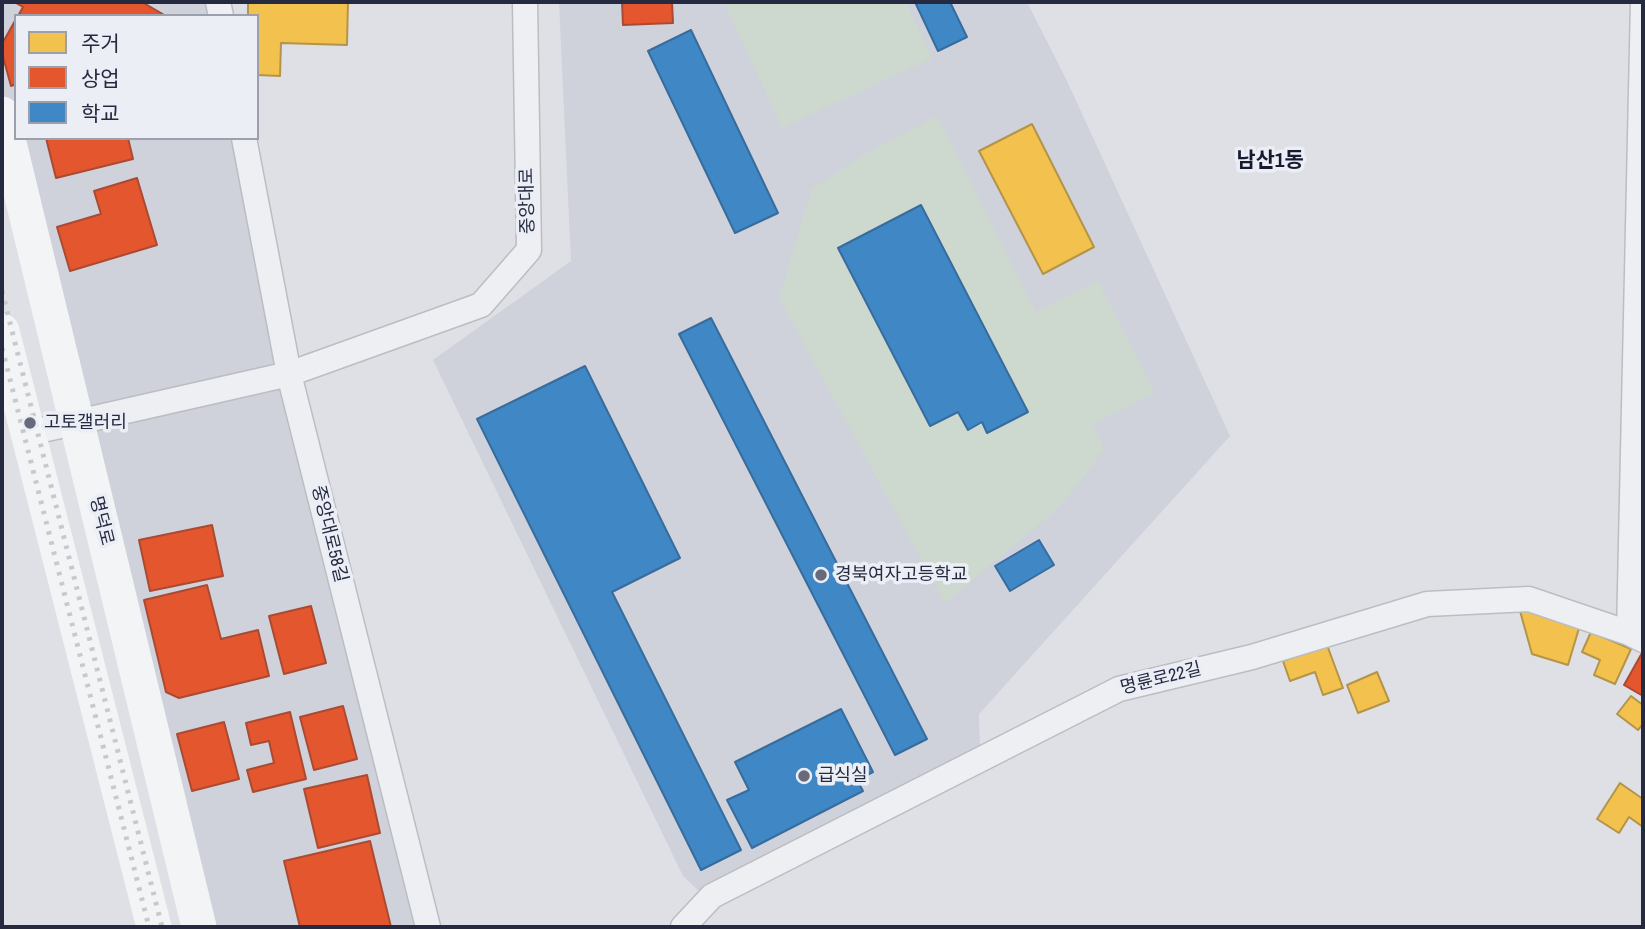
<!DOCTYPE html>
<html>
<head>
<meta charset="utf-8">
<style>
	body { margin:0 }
	#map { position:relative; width:1645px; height:929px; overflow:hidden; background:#dfe0e5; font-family:"Archivo Narrow","Noto Sans KR",sans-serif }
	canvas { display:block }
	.frame { position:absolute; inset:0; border:4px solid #252a40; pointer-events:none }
	.legend { position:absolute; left:14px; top:14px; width:245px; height:126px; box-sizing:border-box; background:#eceef6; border:2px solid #9ca0ad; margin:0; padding:9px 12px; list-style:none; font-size:21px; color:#252a40 }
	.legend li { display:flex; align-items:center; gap:14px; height:35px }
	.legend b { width:35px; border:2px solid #9ca0ad }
</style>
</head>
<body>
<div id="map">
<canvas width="1645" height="929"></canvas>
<div class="frame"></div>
<ul class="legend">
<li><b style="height:19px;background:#f2c14e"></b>주거</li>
<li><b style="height:19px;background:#e4572e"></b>상업</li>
<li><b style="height:19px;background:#3f88c5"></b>학교</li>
</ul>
</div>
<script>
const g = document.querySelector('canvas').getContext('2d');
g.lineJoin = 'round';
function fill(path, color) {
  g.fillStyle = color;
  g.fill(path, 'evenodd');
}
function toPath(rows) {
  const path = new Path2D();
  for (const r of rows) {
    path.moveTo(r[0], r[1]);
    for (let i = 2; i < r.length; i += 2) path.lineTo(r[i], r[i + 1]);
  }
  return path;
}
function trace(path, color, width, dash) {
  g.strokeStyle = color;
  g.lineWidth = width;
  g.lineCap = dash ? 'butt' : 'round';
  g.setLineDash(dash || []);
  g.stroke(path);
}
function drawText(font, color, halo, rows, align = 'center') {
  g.font = font + ' "Archivo Narrow","Noto Sans KR",sans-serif';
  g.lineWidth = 7;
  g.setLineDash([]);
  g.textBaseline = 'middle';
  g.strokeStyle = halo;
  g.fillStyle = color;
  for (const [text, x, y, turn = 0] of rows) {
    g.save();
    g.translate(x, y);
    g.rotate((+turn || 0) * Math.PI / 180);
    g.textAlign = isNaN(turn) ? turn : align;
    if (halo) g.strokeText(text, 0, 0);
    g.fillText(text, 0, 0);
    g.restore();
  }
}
fill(toPath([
	[2,2,218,2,221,16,16,16,16,138,244,138,428,927,196,927,2,141],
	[559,2,1027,2,1067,81,1230,436,979,714,980,747,703,895,683,876,433,360,571,261]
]), '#cfd1db');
fill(toPath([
	[724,2,906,2,932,58,782,128],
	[937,116,1036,312,1098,281,1155,393,1093,424,1105,449,1061,506,945,603,779,298,812,188,872,150]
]), '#cdd9cf');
const homes = toPath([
	[248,2,348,2,347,45,281,43,280,76,257,75,257,16,248,16,248,2],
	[1032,124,1094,247,1043,274,979,151,1032,124],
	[1525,604,1580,625,1568,665,1532,654,1520,611,1525,604],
	[1591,632,1631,649,1615,684,1594,675,1600,660,1582,652,1591,632],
	[1327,645,1343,688,1323,695,1315,672,1290,681,1283,661,1327,645],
	[1377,672,1389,701,1358,713,1347,685,1377,672],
	[1631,696,1643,705,1643,724,1638,730,1617,714,1631,696],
	[1620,783,1643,799,1643,827,1629,817,1619,833,1597,819,1620,783]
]);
fill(homes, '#f2c14e');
trace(homes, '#b4944a', 2);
const shops = toPath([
	[17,2,142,2,166,16,18,16,23,7,16,3,17,2],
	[622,2,672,2,673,23,623,25,622,2],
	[16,19,16,84,11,86,2,53,2,44,16,19],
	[46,138,128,138,133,159,56,178,46,138],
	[137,178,157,245,70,271,57,227,101,214,94,191,137,178],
	[212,525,223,576,150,591,139,540,212,525],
	[207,585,221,639,258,630,269,676,179,698,166,692,144,600,207,585],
	[311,606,326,663,284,674,269,616,311,606],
	[1642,653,1643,654,1643,696,1624,685,1642,653],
	[343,706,357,759,314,770,300,717,343,706],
	[290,712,306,779,253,792,247,770,274,763,269,741,251,745,246,723,290,712],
	[224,722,239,779,192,791,177,734,224,722],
	[367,775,380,833,318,848,304,789,367,775],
	[370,841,391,927,300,927,284,861,370,841]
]);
fill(shops, '#e4572e');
trace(shops, '#ab4a33', 2);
const schools = toPath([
	[915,2,950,2,967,37,938,51,915,2],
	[691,30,778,213,735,233,648,51,691,30],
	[921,205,1028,412,987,433,982,422,968,430,958,412,930,426,838,248,921,205],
	[711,318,927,739,895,755,679,334,711,318],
	[585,366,680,558,612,592,741,850,701,870,477,419,585,366],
	[1039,540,1054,565,1010,591,995,566,1039,540],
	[841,709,873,772,857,780,863,791,752,848,727,800,749,790,735,762,841,709]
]);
fill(schools, '#3f88c5');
trace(schools, '#376c9d', 2);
const minor = toPath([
	[218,2,221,16],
	[244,138,289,374,428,927],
	[29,433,289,374,481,305,529,250,525,2],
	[1629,633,1643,2],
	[683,927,712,896,1119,689,1252,657,1427,604,1529,599,1629,633,1643,640]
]);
trace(minor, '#bcbdc3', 27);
trace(minor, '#eeeff2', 24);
trace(toPath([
	[2,114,199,927],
	[2,331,154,927]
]), '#f3f4f5', 35);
trace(toPath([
	[2,291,162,927],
	[2,348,149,927]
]), '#c7c9cd', 5, [3.5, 7]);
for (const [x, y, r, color] of [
	[30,423,7,"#666a7a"],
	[821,575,7,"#666a7a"],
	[804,776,7,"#666a7a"]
]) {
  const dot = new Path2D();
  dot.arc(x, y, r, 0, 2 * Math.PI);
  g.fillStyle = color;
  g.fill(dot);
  trace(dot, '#eceef6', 2.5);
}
drawText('18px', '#252a40', '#eceef6', [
	["중앙대로",528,201,-91],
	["명덕로",101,521,76],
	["중앙대로58길",329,534,76],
	["명륜로22길",1161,679,-14]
]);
drawText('18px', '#252a40', '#eceef6', [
	["고토갤러리",44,423],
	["경북여자고등학교",835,575],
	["급식실",818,776]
], 'left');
drawText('bold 21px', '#171b30', '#eceef6', [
	["남산1동",1270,161]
]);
</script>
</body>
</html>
